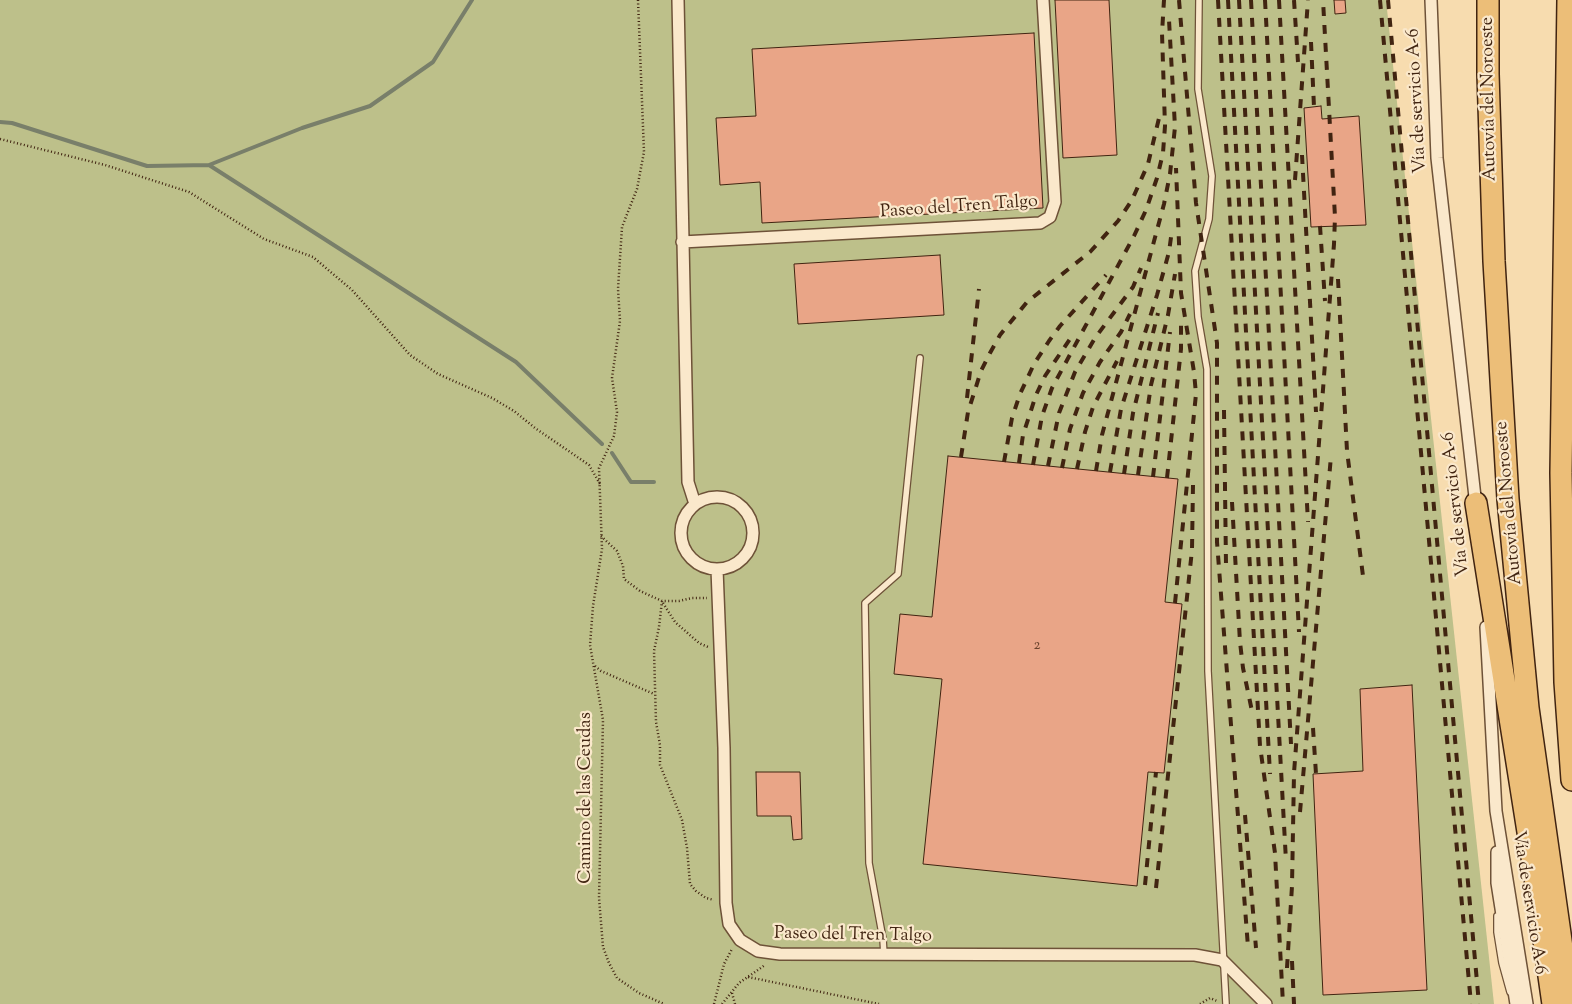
<!DOCTYPE html>
<html>
<head>
<meta charset="utf-8">
<style>
	body { margin:0 }
	canvas { display:block; background:#f7dcaf }
</style>
</head>
<body>
<canvas width="1572" height="1004"></canvas>
<script>
const g = document.querySelector('canvas').getContext('2d');
g.lineJoin = 'round';
function fill(path, color) {
  g.fillStyle = color;
  g.fill(path, 'evenodd');
}
function toPath(rows) {
  const path = new Path2D();
  for (const r of rows) {
    if (r.length === 3) {
      path.moveTo(r[0] + r[2], r[1]);
      path.arc(r[0], r[1], r[2], 0, 2 * Math.PI);
      continue;
    }
    path.moveTo(r[0], r[1]);
    for (let i = 2; i < r.length; i += 2) path.lineTo(r[i], r[i + 1]);
  }
  return path;
}
function trace(path, color, width, dash) {
  g.strokeStyle = color;
  g.lineWidth = width;
  g.lineCap = dash ? 'butt' : 'round';
  g.setLineDash(dash || []);
  g.stroke(path);
}
function drawText(font, color, halo, rows, align = 'center') {
  g.font = font + ' "Sorts Mill Goudy",serif';
  g.lineWidth = 4.5;
  g.setLineDash([]);
  g.textBaseline = 'middle';
  g.strokeStyle = halo;
  g.fillStyle = color;
  for (const [text, x, y, turn = 0] of rows) {
    g.save();
    g.translate(x, y);
    g.rotate((+turn || 0) * Math.PI / 180);
    g.textAlign = isNaN(turn) ? turn : align;
    if (halo) g.strokeText(text, 0, 0);
    g.fillText(text, 0, 0);
    g.restore();
  }
}
fill(toPath([
	[0,0,1386,0,1494,1004,0,1004]
]), '#bdc08a');
trace(toPath([
	[0,122,12,123,147,166,209,165,516,362,602,444],
	[209,165,302,128,370,106,433,62,472,0],
	[612,453,631,482,654,482]
]), '#797f6a', 4);
const building = toPath([
	[1055,0,1109,0,1117,155,1063,158,1055,0],
	[1334,0,1345,0,1346,13,1335,14,1334,0],
	[1034,33,1043,208,762,223,760,182,720,185,716,118,756,116,752,49,1034,33],
	[1321,106,1322,119,1359,116,1366,225,1311,227,1304,108,1321,106],
	[940,255,944,315,798,324,794,264,940,255],
	[948,456,1178,479,1165,602,1182,604,1164,773,1148,772,1137,886,923,864,942,679,894,674,900,614,932,617,948,456],
	[1412,685,1427,990,1323,995,1313,774,1363,771,1360,689,1412,685],
	[756,772,800,772,802,839,793,840,791,816,757,816,756,772]
]);
fill(building, '#e9a587');
trace(building, '#412411', 1);
const lane = toPath([
	[1199,0,1198,89,1212,176,1209,219,1195,271,1198,317,1207,369,1208,671,1226,1004],
	[1497,916,1497,932,1502,963,1510,992],
	[884,955,883,939,869,863,865,603,898,574,920,358]
]);
const street = toPath([
	[678,0,688,482,695,504],
	[1431,0,1437,158,1476,506],
	[682,242,1040,223,1050,217,1055,202,1043,0],
	[717,533,36],
	[717,569,724,748,726,903,729,924,740,940,758,951,780,954,1195,955,1222,960,1266,1004],
	[1486,627,1496,811,1527,1004],
	[1497,852,1497,883,1516,1004]
]);
const highway = toPath([
	[1488,0,1488,74,1494,261,1508,499,1528,708,1570,1004],
	[1568,0,1561,473,1565,682,1572,780],
	[1476,503,1532,857,1553,1004]
]);
trace(lane, '#6e5238', 8);
trace(street, '#6e5238', 14);
trace(highway, '#412411', 24);
trace(toPath([
	[638,0,644,152,637,189,622,227,618,289,620,321,612,378,617,412,614,436,599,468,602,549,593,606,590,645,603,720,599,898,603,947,609,963,617,978,639,993,664,1004],
	[0,139,105,165,189,192,264,239,313,257,352,290,410,355,438,374,492,398,514,411,535,428,589,465,600,484],
	[601,536,617,551,623,566,624,579,640,591,662,601,679,601,692,598,707,598],
	[662,601,659,627,654,651,656,722,660,745,660,765,682,820,687,848,690,884,696,891,706,898,714,900],
	[663,603,675,622,699,643,708,647],
	[595,666,601,671,654,694],
	[748,977,879,1004],
	[732,993,735,1004],
	[714,1004,724,964,732,949],
	[722,1004,739,983,765,965],
	[1200,1004,1210,998,1217,1001]
]), '#412411', 2.5, [1, 2.5]);
trace(lane, '#fae8cb', 5.5);
trace(street, '#fae8cb', 11);
trace(highway, '#ecbe78', 21);
trace(toPath([
	[1179,0,1196,203,1217,343,1217,542,1248,947],
	[1218,0,1260,746,1275,853,1283,1004],
	[1228,0,1270,774],
	[1239,0,1286,861],
	[1251,0,1291,744],
	[1265,0,1299,632],
	[1279,0,1308,522],
	[1294,0,1298,62],
	[1380,0,1471,1004],
	[1388,0,1479,1004],
	[1311,42,1314,107],
	[1302,155,1316,412],
	[1295,180,1308,0],
	[1320,226,1325,301],
	[1338,279,1347,451,1363,576],
	[967,398,979,289],
	[1224,410,1226,565],
	[961,457,968,412,981,371,990,353,1000,335,1027,302,1090,252,1118,221,1132,200,1148,164,1160,114],
	[1004,462,1012,418,1020,394,1034,364,1049,341,1060,326,1106,275],
	[1019,463,1023,435,1036,395,1045,376,1074,333],
	[1033,465,1042,416,1052,388,1134,236,1146,210,1157,178,1163,153,1165,126,1162,33,1164,0],
	[1048,466,1059,413,1075,372,1095,338,1133,287,1141,268],
	[1062,468,1070,429,1083,393,1100,362,1121,332,1130,314],
	[1077,469,1085,432,1093,407,1117,361],
	[1096,471,1102,435,1164,204,1170,174,1175,127,1169,20],
	[1110,472,1121,409,1157,295,1169,252,1172,230],
	[1124,474,1133,413,1158,313],
	[1138,475,1151,385,1168,315,1175,274],
	[1153,477,1170,332],
	[1167,478,1181,349,1181,323],
	[1232,502,1240,642,1243,668,1253,716],
	[1175,603,1196,394,1194,372,1181,293,1176,168],
	[1313,728,1316,774],
	[1300,812,1331,456],
	[1245,815,1256,948],
	[1145,885,1156,772],
	[1156,888,1192,550,1193,484],
	[1292,961,1294,1004],
	[1287,968,1292,886,1294,773,1334,244,1335,217,1323,0]
]), '#412411', 4, [9, 9]);
drawText('15px', '#6b442e', null, [
	["2",1037,646]
]);
drawText('18px', '#412411', '#fae8cb', [
	["Autovía del Noroeste",1490,99,-91],
	["Vía de servicio A-6",1418,101,-93],
	["Paseo del Tren Talgo",959,208,-4],
	["Autovía del Noroeste",1510,503,-95],
	["Vía de servicio A-6",1457,504,-96],
	["Camino de las Ceudas",587,798,-90],
	["Vía de servicio A-6",1528,903,81],
	["Paseo del Tren Talgo",853,936,1]
]);
</script>
</body>
</html>
